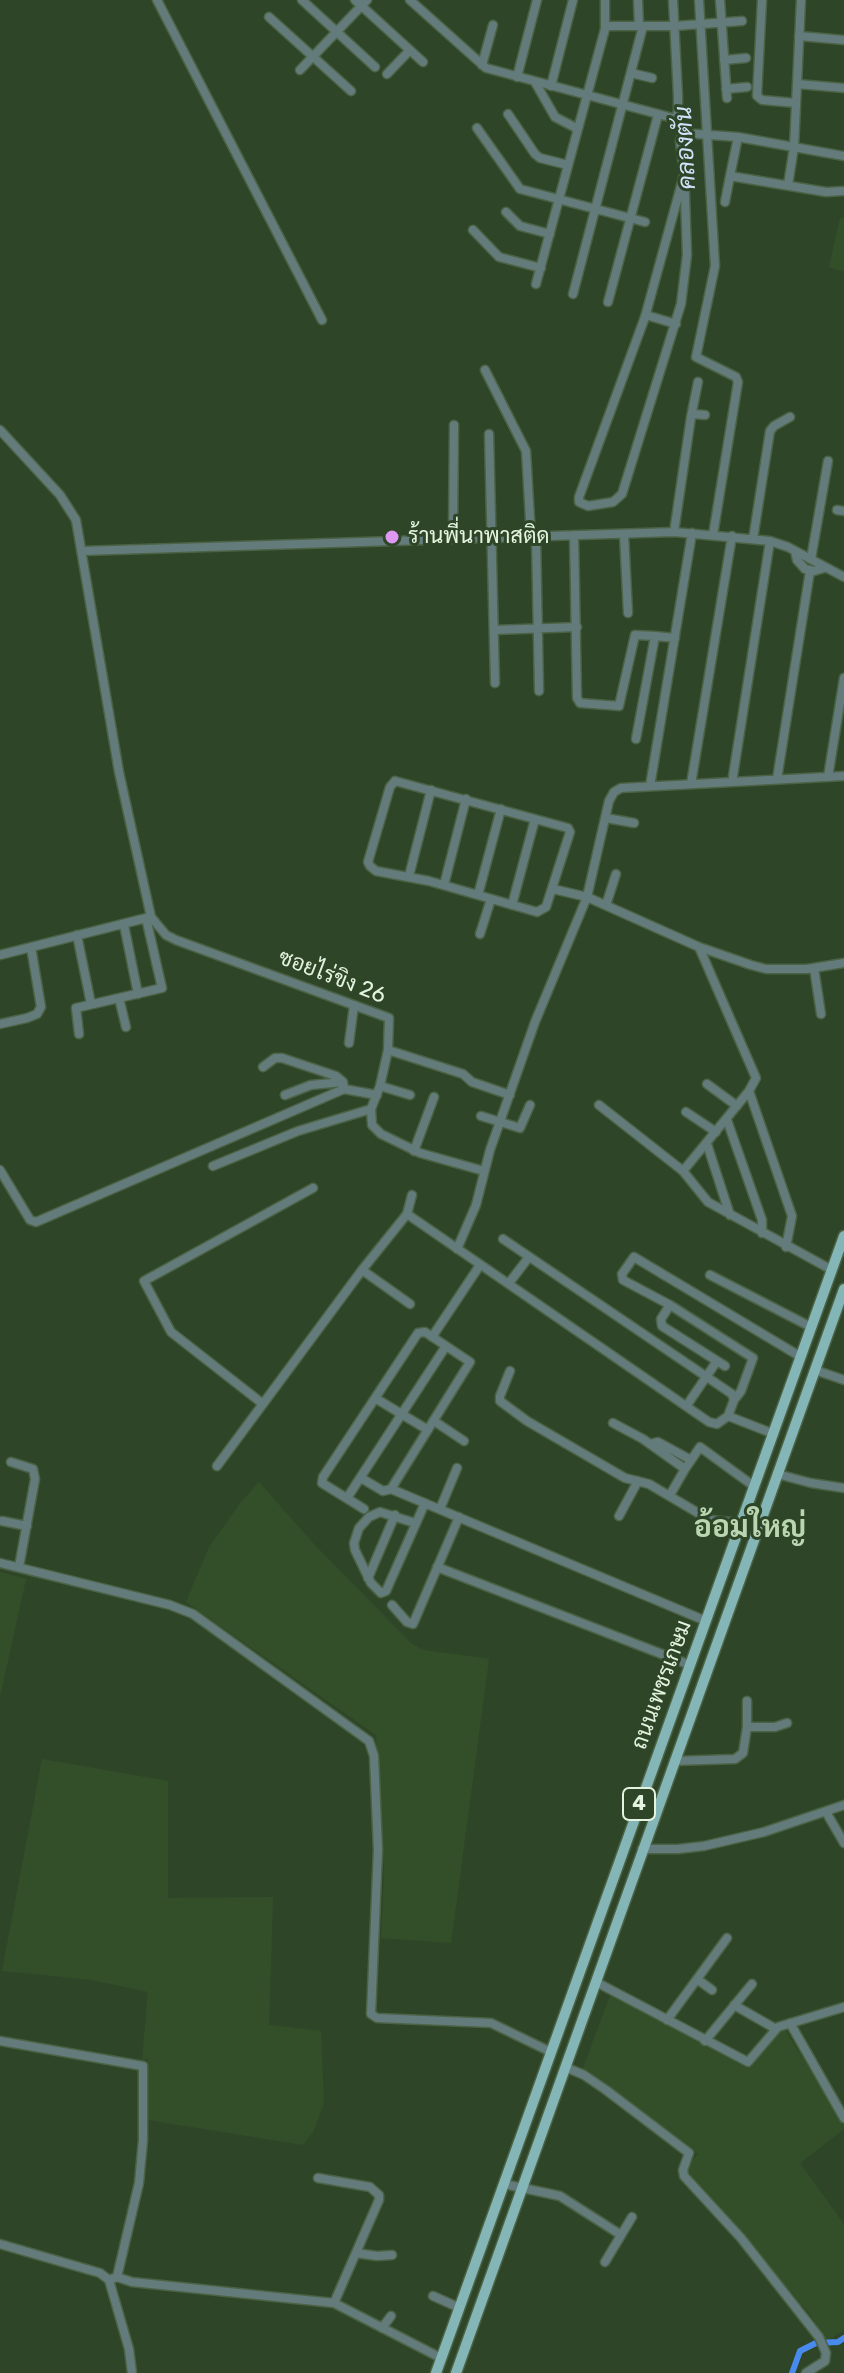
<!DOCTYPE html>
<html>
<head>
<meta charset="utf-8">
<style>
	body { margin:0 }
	canvas { display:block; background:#2e4627 }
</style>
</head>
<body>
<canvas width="844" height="2373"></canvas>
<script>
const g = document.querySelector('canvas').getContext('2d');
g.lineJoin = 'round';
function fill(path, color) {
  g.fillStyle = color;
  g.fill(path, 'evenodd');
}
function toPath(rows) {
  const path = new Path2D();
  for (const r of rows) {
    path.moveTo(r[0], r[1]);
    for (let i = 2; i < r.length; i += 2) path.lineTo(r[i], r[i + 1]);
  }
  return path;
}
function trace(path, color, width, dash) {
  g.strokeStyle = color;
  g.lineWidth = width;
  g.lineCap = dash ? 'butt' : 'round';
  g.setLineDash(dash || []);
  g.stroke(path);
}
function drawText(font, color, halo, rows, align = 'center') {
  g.font = font + ' Rubik,Sarabun,sans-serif';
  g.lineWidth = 6;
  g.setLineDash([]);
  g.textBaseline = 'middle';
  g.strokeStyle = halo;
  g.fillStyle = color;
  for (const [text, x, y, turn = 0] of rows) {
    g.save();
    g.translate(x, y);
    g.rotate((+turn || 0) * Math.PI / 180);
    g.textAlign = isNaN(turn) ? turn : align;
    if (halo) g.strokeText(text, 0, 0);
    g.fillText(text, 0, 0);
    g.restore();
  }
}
fill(toPath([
	[840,218,844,218,844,272,829,267],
	[259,1482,312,1542,411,1643,423,1650,489,1659,451,1943,381,1938,384,1875,376,1735,186,1602,209,1547,241,1502],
	[0,1572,26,1579,0,1697],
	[42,1759,168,1781,168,1898,273,1897,269,2025,321,2031,324,2103,313,2132,303,2145,148,2120,148,2059,142,2060,148,1992,92,1980,2,1971],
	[611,1993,746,2067,782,2025,844,2123,844,2129,800,2163,844,2224,844,2330,827,2341,810,2314,684,2170,698,2154,582,2071]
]), '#324f29');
trace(toPath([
	[792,2373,800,2351,816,2343,838,2342,844,2338]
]), '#498aee', 6);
const minor = toPath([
	[157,0,322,320],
	[302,0,375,67],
	[355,0,423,62],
	[410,0,486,68,673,118,676,118,678,111,678,96,673,0],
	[638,0,639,26],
	[699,0,715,266,696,357,736,377,738,382,713,535],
	[720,0,727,98],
	[762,0,757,96,762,100,796,103],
	[269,17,351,91],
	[605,29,608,26,675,26,742,21],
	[799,36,844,40],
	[724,60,746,58],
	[482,65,493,25],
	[300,70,367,0],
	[631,73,652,78],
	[387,74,410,50],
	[517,77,537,0],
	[535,82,555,117,578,129],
	[797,84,844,88],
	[551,86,573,0],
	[726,89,747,87],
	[508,114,535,154,540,158,568,165],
	[477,128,520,189,645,222],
	[684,175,645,317,579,497,579,502,588,506,613,502,622,494,681,304,687,255,685,195,684,173,680,141,683,133,738,137,844,156],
	[730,176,738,137],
	[788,185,794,147,801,0],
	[725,202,730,176,826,192,844,191],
	[506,212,520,226,550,234],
	[473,230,499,257,541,268],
	[536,284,605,29,605,0],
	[573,294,643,26],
	[608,302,658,115],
	[646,315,676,324],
	[485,370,526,451,531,536],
	[691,417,698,382],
	[0,430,60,495,76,520,119,772,151,917,166,935,176,940,389,1018,388,1050,380,1086,371,1109,372,1125,381,1134,420,1153,484,1171],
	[489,434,495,683],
	[837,510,844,511],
	[674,532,691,417,694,414,705,415],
	[624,534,628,613],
	[574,535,577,698,580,703,619,706,635,635,655,636],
	[536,536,539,691],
	[453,538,454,425],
	[753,539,770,431,774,426,790,417],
	[82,551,674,532,770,541,788,547,844,577],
	[795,551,797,560,805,569,814,571,824,568],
	[811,559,828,461],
	[494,630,577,627],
	[636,739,655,636,675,638],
	[733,776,770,541],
	[828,777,844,678],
	[777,779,810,571],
	[395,781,568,828,570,832,546,907,537,912,429,881,376,871,370,866,368,862,390,787,395,781],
	[691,784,732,536],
	[650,786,692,533],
	[606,818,634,823],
	[409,876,431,790],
	[444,885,466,799],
	[553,889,587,897,699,947,751,965,766,969,807,969,844,963],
	[478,895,501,809],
	[512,905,535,819],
	[606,905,616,874],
	[124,925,138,994],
	[480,934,491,899],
	[77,935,91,1004],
	[0,955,150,917],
	[814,968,821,1014],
	[119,998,126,1027],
	[0,1024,27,1018,37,1014,41,1007,31,947],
	[79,1034,76,1008,162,988,146,918],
	[349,1043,354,1005],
	[388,1050,463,1074,472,1082,510,1095],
	[263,1067,275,1058,282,1058,336,1076,343,1082,344,1089],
	[707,1084,737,1106],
	[380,1086,410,1095],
	[749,1091,792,1216,786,1247],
	[285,1095,311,1085,343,1082],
	[599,1105,683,1171,708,1202,832,1270],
	[686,1112,716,1132],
	[481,1116,520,1128,530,1105],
	[727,1120,762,1220,762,1233],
	[707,1144,730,1215],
	[414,1151,434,1097],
	[213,1166,298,1131,371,1109],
	[0,1170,30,1220,36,1222,344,1089,377,1095],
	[683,1171,749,1091,756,1078,699,947],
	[407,1214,709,1422,717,1424,728,1416,734,1400,732,1394,503,1239],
	[457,1249,476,1205,490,1150,535,1022,587,897,609,801,614,792,621,788,844,776],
	[362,1270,410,1304],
	[710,1275,811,1327],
	[509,1283,529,1257],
	[670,1305,753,1358,741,1391,734,1400],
	[432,1337,480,1265],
	[725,1366,662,1326,661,1319,670,1305,623,1280,622,1274,634,1257,801,1357],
	[815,1370,844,1380],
	[510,1371,500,1396,500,1401,527,1421,625,1478,649,1484,710,1520,741,1523],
	[375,1398,428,1430],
	[263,1404,171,1332,144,1281,313,1188],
	[687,1405,717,1361],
	[728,1416,774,1434],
	[434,1421,464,1441],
	[613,1423,643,1439,685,1469,670,1495],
	[650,1444,658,1442,691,1460],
	[11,1462,33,1469,35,1479,19,1567],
	[217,1466,362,1270,407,1214,412,1195],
	[685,1469,700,1447,755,1487],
	[777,1474,811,1483,844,1488],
	[361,1478,383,1491,391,1489,470,1362,425,1332,418,1333,323,1477,322,1483,364,1509],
	[391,1489,706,1621],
	[347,1498,446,1346],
	[440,1509,457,1468],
	[619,1516,638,1481],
	[2,1521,27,1526],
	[415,1523,380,1512,369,1517,359,1528,354,1543,355,1550,371,1583,381,1593,386,1591,425,1503],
	[0,1563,170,1605,193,1614,369,1741,374,1756,378,1850,371,2014,377,2018,491,2023,551,2052],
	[437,1567,690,1665],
	[368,1578,395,1515],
	[392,1605,407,1622,413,1624,459,1517],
	[747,1701,747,1727],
	[674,1761,735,1759,743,1753,747,1727,775,1727,787,1723],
	[826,1812,844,1843],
	[642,1849,678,1849,704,1846,764,1832,844,1805],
	[697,1979,712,1990],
	[596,1982,748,2062,778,2027,844,2007],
	[734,2005,776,2029],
	[667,2020,727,1938],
	[790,2023,844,2118],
	[0,2041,143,2066,143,2140,139,2183,117,2277],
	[705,2041,752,1984],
	[565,2067,584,2075,606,2090,689,2153,683,2170,684,2176,741,2238,819,2337,826,2353,825,2361,806,2373],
	[318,2178,370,2187,379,2195,379,2200,334,2303],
	[504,2184,560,2196,621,2235],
	[0,2244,100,2273,109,2280,129,2349,132,2373],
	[356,2253,377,2256,392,2255],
	[605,2262,632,2217],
	[109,2280,117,2277,132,2282,334,2303,441,2358],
	[433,2296,460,2308],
	[382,2328,391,2316]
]);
const major = toPath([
	[436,2373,844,1236],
	[456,2373,844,1289]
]);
trace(minor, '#4b6245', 11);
trace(major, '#4b6245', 13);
trace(minor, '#647b7c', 8);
trace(major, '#85b6b7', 10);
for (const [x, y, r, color] of [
	[392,537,8,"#de98f2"]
]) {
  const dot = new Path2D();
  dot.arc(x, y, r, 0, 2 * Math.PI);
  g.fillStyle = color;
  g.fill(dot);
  trace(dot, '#2e4627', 3);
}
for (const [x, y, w] of [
	[639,1804,32]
]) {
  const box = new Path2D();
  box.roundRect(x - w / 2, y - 16, w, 32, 6);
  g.fillStyle = '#2e4627';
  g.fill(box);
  trace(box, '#e4f3e0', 2);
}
drawText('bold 20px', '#e4f3e0', null, [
	["4",639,1804]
]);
drawText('22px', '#e4f3e0', '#2e4627', [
	["ร้านพี่นาพาสติด",408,537]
], 'left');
drawText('22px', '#e4f3e0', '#2e4627', [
	["ซอยไร่ขิง 26",332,977,21],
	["ถนนเพชรเกษม",662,1685,-70]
]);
drawText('italic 24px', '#d2e2fb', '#2e4627', [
	["คลองตัน",686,148,-93]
]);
drawText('bold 30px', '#b9d6b1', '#2e4627', [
	["อ้อมใหญ่",750,1528]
]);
</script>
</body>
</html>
